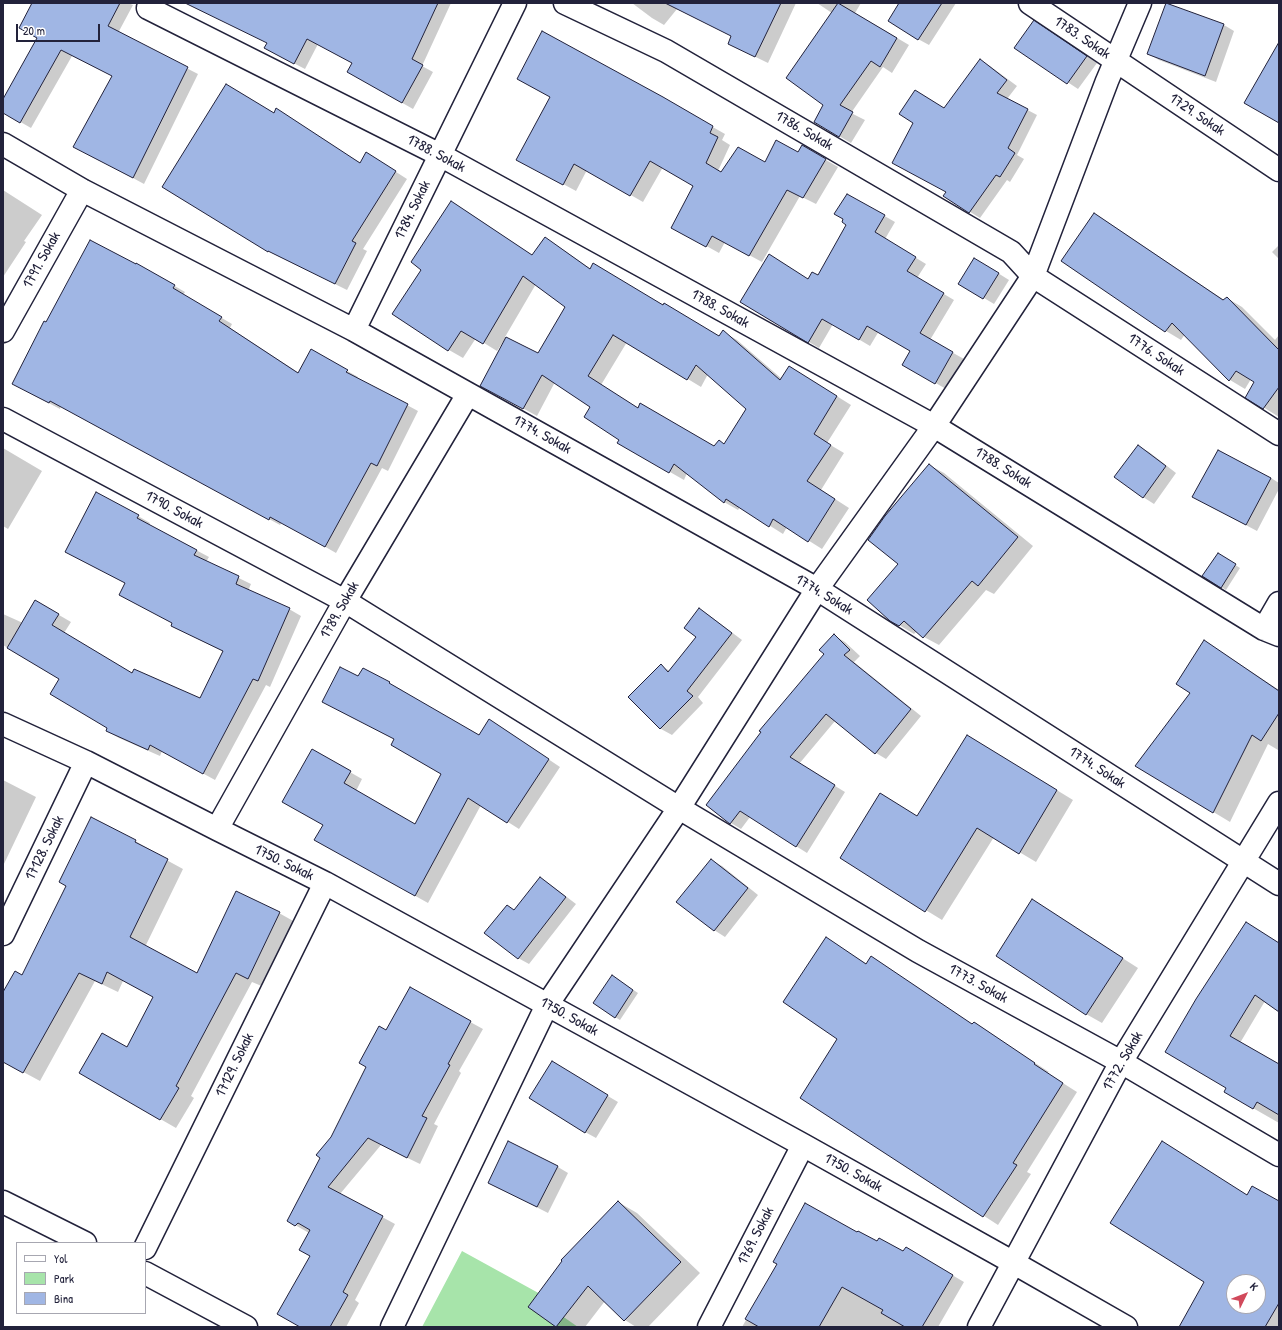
<!DOCTYPE html>
<html>
<head>
<meta charset="utf-8">
<style>
	body { margin:0 }
	#map { position:relative; width:1282px; height:1330px; overflow:hidden; background:#fff; font-family:"Patrick Hand",sans-serif }
	canvas { display:block }
	.frame { position:absolute; inset:0; border:4px solid #22223b; pointer-events:none }
	.legend { position:absolute; left:16px; top:1242px; width:130px; height:72px; box-sizing:border-box; background:#fff; border:1px solid #a7a7b1; margin:0; padding:5px 7px; list-style:none; font-size:12px; color:#22223b }
	.legend li { display:flex; align-items:center; gap:8px; height:20px }
	.legend b { width:20px; border:1px solid #a7a7b1 }
	.north { position:absolute; left:1226px; top:1274px; width:40px; height:40px; box-sizing:border-box; background:#fff; border:1px solid #a7a7b1; border-radius:50%; rotate:47deg; font-size:11px; font-weight:700; line-height:16px; text-align:center; color:#22223b }
	.north::after { content:''; display:block; margin:auto; width:14px; height:18px; background:#d1495b; clip-path:polygon(50% 0,100% 100%,50% 72%,0 100%) }
	.scale { position:absolute; left:16px; top:24px; width:84px; height:18px; box-sizing:border-box; border:2px solid #22223b; border-top:0; padding-left:5px; font-size:12px; line-height:14px; white-space:nowrap; color:#22223b; -webkit-text-stroke:3px #fff; paint-order:stroke }
</style>
</head>
<body>
<div id="map">
<canvas width="1282" height="1330"></canvas>
<div class="frame"></div>
<ul class="legend">
<li><b style="height:5px;background:#fff"></b>Yol</li>
<li><b style="height:11px;background:#a7e4aa"></b>Park</li>
<li><b style="height:11px;background:#a0b6e4"></b>Bina</li>
</ul>
<div class="north">K</div>
<div class="scale">20 m</div>
</div>
<script>
const g = document.querySelector('canvas').getContext('2d');
g.lineJoin = 'round';
function fill(path, color) {
  g.fillStyle = color;
  g.fill(path, 'evenodd');
}
function toPath(rows) {
  const path = new Path2D();
  for (const r of rows) {
    path.moveTo(r[0], r[1]);
    for (let i = 2; i < r.length; i += 2) path.lineTo(r[i], r[i + 1]);
  }
  return path;
}
function trace(path, color, width, dash) {
  g.strokeStyle = color;
  g.lineWidth = width;
  g.lineCap = dash ? 'butt' : 'round';
  g.setLineDash(dash || []);
  g.stroke(path);
}
function drawText(font, color, halo, rows, align = 'center') {
  g.font = font + ' "Patrick Hand",sans-serif';
  g.lineWidth = 4;
  g.setLineDash([]);
  g.textBaseline = 'middle';
  g.strokeStyle = halo;
  g.fillStyle = color;
  for (const [text, x, y, turn = 0] of rows) {
    g.save();
    g.translate(x, y);
    g.rotate((+turn || 0) * Math.PI / 180);
    g.textAlign = isNaN(turn) ? turn : align;
    if (halo) g.strokeText(text, 0, 0);
    g.fillText(text, 0, 0);
    g.restore();
  }
}
fill(toPath([
	[462,1251,553,1301,555,1311,578,1327,422,1327]
]), '#a7e4aa');
fill(toPath([
	[33,3,128,3,133,5,118,33,198,74,144,184,85,152,113,76,72,56,31,128,3,112,3,101,39,38],
	[222,3,451,3,422,66,433,72,413,109,348,72,353,63,318,44,305,69,276,54,268,43],
	[632,3,796,3,768,63,729,44,732,36,677,9,664,25,652,18],
	[817,3,861,3,855,13,909,45,892,73,883,67,851,113,865,120,851,143,815,122,824,104,832,13],
	[900,3,956,3,929,45,918,39],
	[1166,4,1224,25,1234,31,1216,82,1159,60,1148,54],
	[1045,28,1097,63,1078,89,1016,48],
	[980,60,990,66,1017,86,1007,99,1037,115,1017,155,1024,159,1010,182,1007,180,980,218,944,196,947,192,944,109],
	[662,98,725,134,722,140,730,145,718,171,721,173,765,163,799,153,802,146,838,167,816,204,800,196,762,262,725,242,719,253,685,234,695,185,663,167,643,202,587,170,576,191,530,166],
	[274,114,361,163,379,161,407,179,363,249,367,251,347,290,268,251],
	[3,190,42,215,24,241,26,242,3,277],
	[848,195,895,222,885,239,926,264,917,278,954,300,930,340,964,359,946,389,903,364,911,350,879,331,870,346,833,324,819,348,741,301,818,276,848,225],
	[465,210,533,256,545,239,559,247,591,269,664,306,719,337,723,332,737,340,782,379,803,375,851,405,827,443,844,453,821,490,849,508,822,549,787,527,783,534,740,507,738,510,724,502,687,473,684,480,619,443,621,440,592,406,555,382,537,416,495,393,504,343,503,342,497,351,476,338,463,358,449,350],
	[536,284,567,307,538,354,505,337],
	[627,342,701,387,708,374,747,409,725,444,714,448,638,409,601,385],
	[1094,214,1109,223,1224,300,1227,298,1242,307,1275,340,1279,335,1279,417,1247,397,1255,382,1251,379,1245,389,1230,380,1185,334,1181,340,1166,331,1062,261],
	[1279,245,1279,259,1272,252],
	[137,264,185,292,183,295,232,324,230,328,299,373,312,351,358,377,357,378,418,411,388,471,382,468,336,553,282,522,280,525,61,406,60,409,24,390,46,323],
	[985,265,1009,280,994,304,959,283],
	[1138,446,1149,452,1176,473,1154,504,1143,497],
	[3,448,42,471,8,529,3,526],
	[929,465,944,473,1033,546,994,594,986,590,939,645,924,637,917,631,914,634,899,625,899,564],
	[1271,478,1279,483,1279,489,1257,531,1204,503],
	[138,516,150,523,149,525,209,557,206,562,251,584,248,591,289,609,301,616,270,687,266,685,215,780,162,751,160,756,119,738,107,731,108,728,60,679,3,645,3,614,23,623,35,601,71,622,64,633,132,674,201,700,224,652,172,626,173,623,126,583,66,552],
	[1218,554,1240,568,1226,590,1204,576],
	[700,609,710,616,742,640,698,697,703,703,672,735,661,729,629,697,661,666,670,671,697,637],
	[835,636,845,642,860,656,854,662,921,716,886,759,876,753,835,721,799,764,845,792,807,853,750,817,741,829,731,823],
	[1204,642,1220,651,1279,690,1279,748,1278,750,1268,744,1230,822,1137,766,1191,693],
	[363,669,402,690,401,691,479,736,502,728,560,767,519,829,481,805,428,903,315,840,324,825,313,751,362,779,356,791,415,825,443,774,395,740,359,678],
	[983,745,1073,800,1036,862,994,837,942,920,841,858,918,817],
	[3,780,36,797,3,866],
	[135,841,151,850,150,851,183,869,145,947,197,975,279,913,295,922,264,987,252,982,191,1096,194,1098,176,1128,80,1073,127,1048,154,997,123,981,118,992,95,981,40,1081,3,1061,3,995,22,976],
	[711,860,722,866,758,895,725,937,714,930],
	[541,878,551,885,576,904,529,964,518,958,507,906,515,911],
	[1033,901,1138,968,1102,1023,1086,1014],
	[826,939,867,964,885,966,973,1025,988,1032,1049,1072,1047,1073,1077,1092,1027,1172,1031,1174,998,1225,801,1097,839,1038],
	[1279,943,1279,1010,1265,1001,1240,1043,1279,1066,1279,1123,1225,1092,1227,1088,1166,1052],
	[617,979,638,993,620,1020,615,1017],
	[410,989,483,1029,459,1071,461,1073,434,1124,438,1126,420,1164,381,1145,340,1194,395,1224,355,1300,359,1303,346,1327,301,1327,311,1256,309,1233,288,1221,387,1031],
	[552,1063,618,1102,596,1138,585,1132],
	[558,1167,568,1173,548,1213,489,1183],
	[1248,1196,1279,1202,1279,1327,1187,1327,1206,1282],
	[1234,1282,1258,1282,1258,1306,1234,1306],
	[618,1202,637,1213,700,1273,648,1327,636,1327,625,1320,605,1301,585,1327,558,1327,530,1306],
	[857,1233,903,1253,906,1248,964,1282,938,1327,742,1327,778,1264]
]), '#0003');
const building = toPath([
	[32,3,120,3,108,26,188,67,133,178,73,147,112,76,61,50,20,123,3,113,3,99,37,38,19,28,32,3],
	[185,3,438,3,412,59,423,65,402,103,347,72,352,63,307,39,294,64,264,48,267,43,185,3],
	[665,3,781,3,755,57,728,44,731,36,665,3],
	[838,3,897,38,880,67,871,61,840,105,853,112,839,137,814,122,823,105,786,78,838,3],
	[899,3,942,3,918,40,888,21,899,3],
	[1166,3,1224,24,1205,76,1147,54,1166,3],
	[1034,20,1087,56,1067,84,1014,48,1034,20],
	[542,31,663,97,713,126,710,133,718,137,706,163,721,172,738,147,765,162,776,140,798,152,802,145,826,159,803,198,787,190,749,256,712,236,706,247,671,228,693,186,650,161,630,196,574,164,563,185,516,160,550,97,517,79,542,31],
	[1279,42,1279,123,1244,103,1279,42],
	[980,59,1007,80,997,93,1028,109,1008,148,1015,153,1000,177,996,175,969,213,943,196,946,192,892,163,913,123,899,114,915,90,944,108,980,59],
	[226,84,274,113,276,108,360,163,366,152,396,171,352,241,356,243,335,284,268,251,268,252,162,187,226,84],
	[847,194,885,215,875,232,916,257,907,271,944,293,920,333,953,352,935,384,902,365,910,351,867,326,859,340,822,319,808,343,740,302,769,254,808,279,812,272,818,275,846,225,842,222,843,219,834,214,847,194],
	[451,201,532,255,545,237,590,269,593,263,663,305,664,303,719,336,723,330,780,380,789,366,837,396,814,434,831,445,807,481,835,499,808,542,773,519,769,527,726,499,724,503,674,464,669,473,617,443,619,440,584,417,590,407,542,375,523,409,480,386,506,337,538,353,565,307,523,276,483,344,461,331,448,351,392,314,421,270,411,262,451,201],
	[613,335,687,380,696,365,746,409,724,444,719,440,714,446,640,403,638,408,588,376,613,335],
	[1094,213,1223,300,1227,297,1279,350,1279,387,1263,409,1245,398,1254,382,1236,371,1229,381,1172,323,1165,332,1061,261,1094,213],
	[90,240,136,264,136,263,175,285,173,288,222,317,219,321,298,373,311,349,348,370,346,372,408,404,377,466,371,463,325,547,270,517,269,520,50,401,49,403,12,384,44,321,46,322,90,240],
	[974,258,999,273,983,299,958,284,974,258],
	[1138,445,1166,466,1143,498,1114,477,1138,445],
	[1218,450,1271,478,1246,525,1192,497,1218,450],
	[929,464,1018,537,978,586,972,581,923,638,904,621,899,626,890,621,867,600,898,564,868,540,885,516,929,464],
	[96,492,139,515,137,518,197,550,194,555,239,576,236,584,290,608,258,681,253,679,203,774,150,745,148,750,106,731,107,728,50,694,59,679,7,648,35,600,59,614,52,625,132,673,134,669,200,698,223,651,171,626,172,623,119,595,125,583,65,552,96,492],
	[1218,553,1236,564,1221,588,1202,576,1218,553],
	[699,608,732,633,687,691,693,696,660,729,628,697,661,664,668,672,696,637,684,628,699,608],
	[834,634,850,650,844,655,911,709,875,754,826,714,790,757,835,785,796,847,740,811,730,824,706,805,761,732,759,731,824,654,819,650,834,634],
	[1204,640,1279,691,1279,713,1261,741,1252,735,1213,813,1135,766,1190,693,1176,684,1204,640],
	[340,667,358,676,363,668,390,682,389,683,479,735,489,719,549,759,507,823,468,798,415,896,314,840,323,825,282,802,312,749,351,771,344,783,415,824,441,774,391,745,394,739,322,702,340,667],
	[967,735,1057,790,1019,854,977,828,925,912,840,858,880,793,917,816,967,735],
	[91,817,136,840,135,842,168,859,130,937,197,973,236,891,280,912,248,979,236,973,176,1086,179,1088,160,1120,79,1073,102,1033,127,1047,153,997,107,972,102,984,79,973,23,1073,3,1062,3,992,15,971,22,975,66,886,59,882,91,817],
	[711,859,748,888,714,931,676,902,711,859],
	[540,877,566,897,518,959,484,933,507,905,514,910,540,877],
	[1032,899,1123,958,1086,1015,996,956,1032,899],
	[1246,922,1279,943,1279,1012,1255,995,1230,1036,1279,1064,1279,1115,1257,1102,1253,1109,1224,1092,1226,1088,1165,1052,1196,999,1246,922],
	[826,937,866,964,871,956,972,1024,974,1022,1035,1063,1034,1064,1063,1083,1013,1163,1017,1165,983,1217,800,1098,837,1039,783,1002,826,937],
	[612,975,633,990,615,1018,593,1003,612,975],
	[410,987,471,1021,448,1064,450,1065,422,1116,427,1118,407,1158,368,1138,328,1187,383,1216,343,1292,348,1295,330,1327,300,1327,277,1314,310,1256,299,1250,310,1230,298,1223,295,1226,287,1221,320,1158,316,1155,331,1137,366,1067,359,1063,379,1026,386,1030,410,987],
	[552,1061,608,1095,585,1133,529,1098,552,1061],
	[508,1141,558,1166,537,1207,488,1183,508,1141],
	[1162,1141,1247,1195,1252,1186,1279,1201,1279,1303,1265,1327,1179,1327,1204,1282,1110,1223,1162,1141],
	[1234,1282,1258,1282,1258,1306,1234,1306,1234,1282],
	[618,1201,681,1262,624,1321,588,1286,556,1327,528,1307,562,1261,561,1260,618,1201],
	[805,1203,857,1232,858,1231,877,1241,879,1238,903,1251,906,1247,953,1275,922,1327,905,1327,881,1313,883,1310,842,1287,819,1327,759,1327,745,1319,777,1264,773,1262,805,1203]
]);
fill(building, '#a0b6e4');
trace(building, '#22223b', 1);
const minor = toPath([
	[151,3,148,8,440,155,934,426,1264,629,1279,635],
	[565,3,666,51,1011,252,1033,276,1279,434],
	[1030,3,1279,170],
	[3,144,82,190,354,330,817,589,1279,884],
	[354,330,515,3],
	[3,331,82,190],
	[3,419,345,601,679,808,918,951,1121,1062,1279,1155],
	[1264,629,1279,603],
	[3,724,86,762,217,829,325,883,803,1145,1014,1263,1126,1327],
	[217,829,345,601,468,394],
	[3,934,86,762],
	[3,1202,85,1243],
	[145,1248,325,883],
	[145,1273,246,1327],
	[392,1327,547,1005,679,808,817,589,934,426,1033,276,1107,81,1140,3],
	[709,1327,803,1145],
	[979,1327,1121,1062,1279,803]
]);
trace(minor, '#22223b', 25);
trace(minor, '#fff', 22);
drawText('15px', '#22223b', '#fff', [
	["1783. Sokak",1082,38,34],
	["1729. Sokak",1197,115,34],
	["1786. Sokak",804,131,30],
	["1788. Sokak",436,154,28],
	["1784. Sokak",413,210,-64],
	["1791. Sokak",42,260,-61],
	["1788. Sokak",720,309,29],
	["1776. Sokak",1156,355,33],
	["1774. Sokak",542,435,29],
	["1788. Sokak",1003,468,32],
	["1790. Sokak",174,510,28],
	["1774. Sokak",824,595,31],
	["1789. Sokak",340,610,-60],
	["1774. Sokak",1097,768,33],
	["17128. Sokak",45,848,-64],
	["1750. Sokak",284,863,26],
	["1773. Sokak",978,984,29],
	["1750. Sokak",569,1017,29],
	["1772. Sokak",1123,1061,-60],
	["17129. Sokak",235,1065,-64],
	["1750. Sokak",853,1173,29],
	["1769. Sokak",756,1236,-63]
]);
</script>
</body>
</html>
